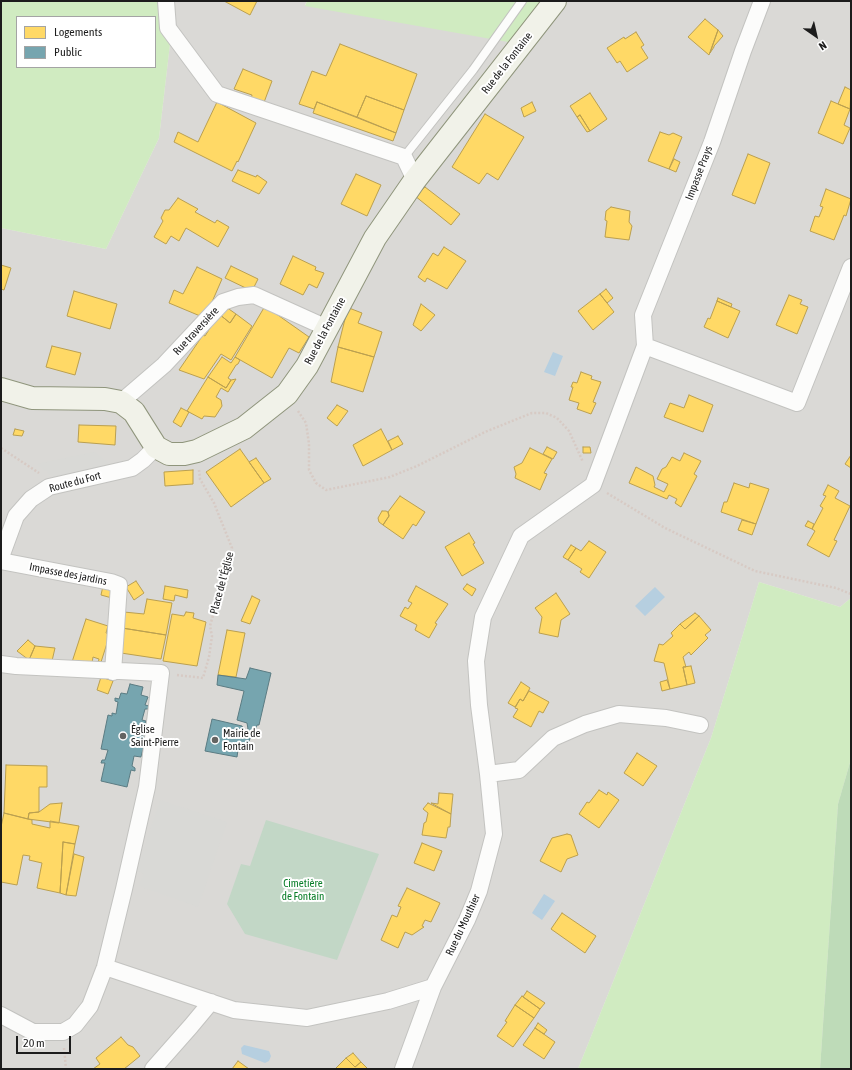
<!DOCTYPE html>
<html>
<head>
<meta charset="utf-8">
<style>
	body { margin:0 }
	#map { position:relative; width:852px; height:1070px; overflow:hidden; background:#ebeae4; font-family:"Asap Condensed",sans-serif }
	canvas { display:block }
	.frame { position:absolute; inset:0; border:2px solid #1c1c1c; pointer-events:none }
	.legend { position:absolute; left:16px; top:16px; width:140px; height:52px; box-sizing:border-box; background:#fff; border:1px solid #a4a4a4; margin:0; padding:5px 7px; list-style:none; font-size:12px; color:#1c1c1c }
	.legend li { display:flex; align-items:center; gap:8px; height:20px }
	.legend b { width:20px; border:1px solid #a4a4a4 }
	.north { position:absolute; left:796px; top:16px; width:40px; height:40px; -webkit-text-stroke:3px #fff; paint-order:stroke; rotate:146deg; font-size:11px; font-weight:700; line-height:16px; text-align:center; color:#1c1c1c }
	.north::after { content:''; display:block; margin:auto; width:14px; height:18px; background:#1c1c1c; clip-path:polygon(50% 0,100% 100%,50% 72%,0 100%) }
	.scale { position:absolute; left:16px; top:1036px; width:55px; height:18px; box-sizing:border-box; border:2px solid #1c1c1c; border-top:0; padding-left:5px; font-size:12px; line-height:14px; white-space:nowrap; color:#1c1c1c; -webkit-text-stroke:3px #fff; paint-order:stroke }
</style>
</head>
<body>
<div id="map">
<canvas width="852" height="1070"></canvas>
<div class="frame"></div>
<ul class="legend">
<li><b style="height:11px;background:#ffd966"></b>Logements</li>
<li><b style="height:11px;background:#76a5af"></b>Public</li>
</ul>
<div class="north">N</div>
<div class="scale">20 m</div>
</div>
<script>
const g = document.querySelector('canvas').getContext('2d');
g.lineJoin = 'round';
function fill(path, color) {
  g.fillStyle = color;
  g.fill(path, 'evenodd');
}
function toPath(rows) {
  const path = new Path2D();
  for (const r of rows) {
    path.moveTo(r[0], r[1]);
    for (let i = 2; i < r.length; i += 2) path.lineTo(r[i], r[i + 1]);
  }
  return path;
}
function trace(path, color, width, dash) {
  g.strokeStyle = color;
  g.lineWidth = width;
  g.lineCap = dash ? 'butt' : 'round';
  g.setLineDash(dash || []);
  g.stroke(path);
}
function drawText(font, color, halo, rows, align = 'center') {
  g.font = font + ' "Asap Condensed",sans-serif';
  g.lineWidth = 4;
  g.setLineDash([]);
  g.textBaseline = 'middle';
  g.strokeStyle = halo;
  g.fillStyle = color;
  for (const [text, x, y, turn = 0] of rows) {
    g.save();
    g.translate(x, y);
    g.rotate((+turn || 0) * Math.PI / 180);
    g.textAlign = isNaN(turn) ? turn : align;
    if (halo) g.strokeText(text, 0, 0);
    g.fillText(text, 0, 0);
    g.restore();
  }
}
fill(toPath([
	[175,1,307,1,305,5,543,1,851,1,851,598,840,607,759,582,711,738,578,1069,1,1069,1,228,106,249,159,138]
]), '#dad9d6');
fill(toPath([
	[1,1,175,1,159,138,106,249,1,228],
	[17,17,155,17,155,67,17,67],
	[307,1,543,1,508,42,305,6],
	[759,582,840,607,851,598,851,759,838,804,820,1069,578,1069,711,738]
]), '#d0ebc1');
fill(toPath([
	[851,759,851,1069,820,1069,838,804]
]), '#bedbb8');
fill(toPath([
	[266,820,379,854,337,960,245,934,227,904,241,864,250,866]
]), '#c2d7c6');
fill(toPath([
	[94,452,113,467,56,479,37,464],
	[160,800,227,822,198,907,139,886,144,874,137,871]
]), '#d9d9d6');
fill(toPath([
	[553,352,563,356,555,376,544,372],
	[655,587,665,597,645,616,635,606],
	[544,894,555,901,542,920,532,913],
	[244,1045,269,1051,271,1056,269,1061,265,1063,242,1054,241,1048]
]), '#b6cfe0');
const homes = toPath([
	[224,1,257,1,250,15,224,1],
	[705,19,718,30,709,55,688,37,705,19],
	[718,30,723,36,714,46,714,47,710,53,718,30],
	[636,32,644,45,641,47,648,58,627,72,620,61,617,63,607,48,624,37,625,39,636,32],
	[340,44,417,74,404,110,366,96,357,117,317,102,314,109,299,104,312,71,326,76,340,44],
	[243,69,272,81,263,105,251,100,252,95,234,89,243,69],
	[845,87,851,90,850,109,838,104,845,87],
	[590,93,607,119,590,131,580,115,577,117,570,106,590,93],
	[366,96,404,110,396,133,357,117,366,96],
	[831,101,850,109,844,125,850,128,843,144,818,133,831,101],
	[217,102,256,123,238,162,237,161,232,171,174,142,178,132,198,142,217,102],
	[317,102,396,133,393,141,313,113,317,102],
	[532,102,536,111,524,117,521,108,532,102],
	[485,114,524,137,498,180,487,173,479,184,452,167,485,114],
	[580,115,590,131,587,132,577,117,580,115],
	[660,132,669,135,673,133,682,137,669,169,648,161,660,132],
	[748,154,770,163,755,204,732,195,748,154],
	[674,159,680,162,676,172,669,169,674,159],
	[238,170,256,177,257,175,267,182,259,194,232,181,238,170],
	[356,174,381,185,367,216,341,204,356,174],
	[425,187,460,214,451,225,415,196,425,187],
	[826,189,851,199,846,216,844,215,834,240,810,231,815,216,819,217,823,207,820,206,826,189],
	[178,198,198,209,195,212,215,223,217,220,229,227,218,247,186,228,179,241,171,236,166,244,154,237,163,221,161,218,165,210,169,210,178,198],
	[611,207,630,211,629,222,632,226,629,240,605,237,607,221,605,220,606,211,611,207],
	[444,247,466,261,447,289,427,278,425,282,418,277,433,253,438,256,444,247],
	[293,256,316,267,315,270,324,273,317,288,309,284,303,295,280,284,293,256],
	[1,265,11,268,4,290,1,289,1,265],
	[231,266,258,279,252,291,225,278,231,266],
	[197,267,222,279,205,318,169,303,174,290,183,294,197,267],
	[606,289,613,298,607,303,600,294,606,289],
	[74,291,117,304,110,329,67,316,74,291],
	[600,294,614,312,593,330,578,311,600,294],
	[789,295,802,300,800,304,808,307,797,334,776,325,789,295],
	[718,298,732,304,731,307,717,301,718,298],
	[717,301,740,311,728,338,704,327,708,318,710,319,717,301],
	[421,304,435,315,421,331,413,325,421,304],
	[265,306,309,337,299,353,289,348,272,378,235,357,265,306],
	[226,307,236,314,230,323,219,314,226,307],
	[349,308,362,313,358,323,382,332,374,357,338,347,345,319,349,308],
	[219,314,230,323,236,314,252,326,231,360,221,354,204,379,179,370,203,335,205,336,219,314],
	[52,346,81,353,75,375,46,367,52,346],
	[338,347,374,357,363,392,331,382,338,347],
	[222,357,231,363,235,357,240,360,238,364,236,365,228,378,231,380,226,388,208,377,222,357],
	[581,372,592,376,591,379,601,382,593,402,596,403,591,414,577,409,579,403,569,400,573,387,571,387,573,382,577,383,581,372],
	[208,377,226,388,231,380,236,379,228,392,221,388,216,397,221,400,222,406,215,417,204,416,202,419,187,411,208,377],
	[689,395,713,405,703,432,664,417,670,403,684,408,689,395],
	[337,405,348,411,337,426,327,418,337,405],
	[181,408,189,412,181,427,173,422,181,408],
	[79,425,116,426,115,445,78,442,79,425],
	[15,429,24,431,22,436,13,435,15,429],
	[381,429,392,450,363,466,353,445,381,429],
	[398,436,403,444,392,450,388,441,398,436],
	[547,447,557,452,553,459,543,454,547,447],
	[583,447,590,447,591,453,583,453,583,447],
	[530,448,552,459,544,473,547,474,540,490,515,478,516,474,514,467,522,463,530,448],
	[240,449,264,483,231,507,206,472,240,449],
	[684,453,701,461,694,474,697,476,681,507,675,503,677,499,669,495,667,499,629,483,636,467,653,476,655,485,654,487,664,492,668,484,657,479,662,469,666,467,672,457,680,461,684,453],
	[851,455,851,468,845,464,851,455],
	[256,458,271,479,264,483,249,462,256,458],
	[193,470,193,484,165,486,164,472,193,470],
	[734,483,749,488,750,483,769,489,756,524,721,512,724,502,727,502,734,483],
	[828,485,839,491,835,498,850,506,834,540,837,541,829,557,807,545,815,531,812,529,823,508,820,506,826,496,823,495,828,485],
	[400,496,425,512,416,526,413,524,403,539,383,525,389,516,388,512,400,496],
	[382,511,386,511,388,512,389,516,383,525,379,522,378,518,382,511],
	[742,520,756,524,752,535,738,530,742,520],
	[808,521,814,524,812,529,805,526,808,521],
	[469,533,475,543,473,544,484,563,462,576,445,547,469,533],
	[589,541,606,552,589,578,580,572,582,569,568,560,576,548,581,551,589,541],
	[571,545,576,548,568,560,563,557,571,545],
	[136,581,144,593,134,600,126,587,136,581],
	[467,584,476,589,472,596,463,589,467,584],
	[103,586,114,588,112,598,101,595,103,586],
	[165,586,188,590,187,598,175,595,174,601,163,599,165,586],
	[416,586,448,604,435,623,437,624,429,638,415,630,417,625,400,616,405,607,408,609,412,603,408,601,416,586],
	[556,593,570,614,561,620,558,637,539,633,542,617,535,608,556,593],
	[252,596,260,600,250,624,241,621,252,596],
	[147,599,172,603,166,635,122,628,124,612,144,614,147,599],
	[186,612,194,613,193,618,206,622,197,666,163,661,172,614,184,616,186,612],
	[695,613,699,616,685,629,680,624,695,613],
	[699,616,711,630,705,635,708,638,691,655,689,652,683,657,686,667,683,667,687,685,670,689,664,663,654,661,659,644,663,645,673,636,671,633,680,624,685,629,699,616],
	[86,619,108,626,106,633,110,634,101,662,98,663,99,659,93,657,92,663,72,662,86,619],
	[122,628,166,635,161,659,121,653,122,628],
	[227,630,245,633,236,677,218,675,227,630],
	[28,640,35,646,29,660,17,651,28,640],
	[35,646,55,648,52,661,29,660,35,646],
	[691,666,695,683,687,685,683,667,691,666],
	[101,677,113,681,108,694,97,690,101,677],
	[667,680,670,689,662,691,660,682,667,680],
	[521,682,530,688,523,701,520,699,515,707,508,703,521,682],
	[529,691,549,702,543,713,539,711,531,727,513,717,518,709,515,708,520,699,523,701,529,691],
	[637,753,657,766,643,786,624,773,637,753],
	[6,765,47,766,47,787,39,787,39,812,29,813,28,819,4,813,6,765],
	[599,790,607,795,608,792,619,800,599,828,579,814,587,802,589,803,599,790],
	[439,793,453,794,451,814,431,803,438,804,439,793],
	[62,803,59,823,28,819,29,813,39,812,50,804,62,803],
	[428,803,451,814,450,827,448,827,446,838,422,835,424,823,426,822,428,813,423,809,428,803],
	[4,813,32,820,32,824,50,828,50,821,79,826,75,844,63,842,60,893,37,888,42,863,29,860,30,856,23,855,17,885,1,882,1,827,4,813],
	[567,834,571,835,578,855,567,859,561,872,540,861,552,838,567,834],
	[63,842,75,844,66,895,60,893,63,842],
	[422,843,442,851,434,871,414,863,422,843],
	[74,854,84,857,76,896,66,895,74,854],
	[407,888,440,903,431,922,425,920,422,926,424,927,412,935,405,932,398,948,381,940,392,915,397,917,401,907,398,906,407,888],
	[562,913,596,936,585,953,551,929,562,913],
	[527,991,545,1003,540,1009,523,997,527,991],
	[522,996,540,1009,534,1018,515,1005,522,996],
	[515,1005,534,1018,513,1047,497,1036,507,1022,505,1021,515,1005],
	[538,1023,547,1030,544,1034,535,1028,538,1023],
	[535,1028,555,1042,544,1059,523,1045,535,1028],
	[121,1037,128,1045,133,1047,140,1056,124,1069,93,1069,100,1064,96,1058,121,1037],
	[353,1053,361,1062,355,1067,346,1058,353,1053],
	[346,1058,355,1067,361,1062,368,1069,335,1069,346,1058],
	[238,1061,249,1069,232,1069,238,1061]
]);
fill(homes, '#ffd966');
trace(homes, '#bba050', 1);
const public = toPath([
	[250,668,271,673,259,725,257,725,254,736,251,736,248,744,238,750,237,757,205,751,212,719,242,726,244,731,248,729,247,723,237,720,244,691,217,685,218,675,246,679,250,668],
	[130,684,143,687,141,695,148,697,145,705,149,706,148,709,145,709,142,720,146,721,145,724,141,724,139,735,146,737,141,757,134,756,132,766,135,768,135,771,131,770,127,787,101,781,105,763,101,763,102,760,105,760,108,750,101,749,108,715,112,716,112,713,116,714,118,702,115,701,115,698,119,699,121,693,127,694,130,684]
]);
fill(public, '#76a5af');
trace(public, '#5b7c83', 1);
const lane = toPath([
	[404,157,473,70,522,1]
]);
const street = toPath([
	[166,1,168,28,217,94,404,157,415,180],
	[645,346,797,403,851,267],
	[121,402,164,365,223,302,238,297,254,295,327,328],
	[1,557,16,516,31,499,49,487,132,468,143,460,156,447],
	[1,561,111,582,119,585,113,672],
	[1,664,16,666,161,673,147,787,124,889,105,967,90,1006,75,1025,63,1032,33,1032,1,1015],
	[488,774,519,770,553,738,585,724,619,714,666,718,700,725],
	[105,967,234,1010,307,1018,388,1001,433,987],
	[153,1069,191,1026,211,1002],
	[403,1069,433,987,467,920,479,891,494,834,488,774,479,705,476,661,483,617,521,536,593,485,645,346,643,315,712,142,743,51,762,1]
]);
const secondary = toPath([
	[1,389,32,398,105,399,121,402,134,412,156,447,169,454,184,454,197,451,244,428,287,394,307,366,375,238,415,180,555,1]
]);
trace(lane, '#c3c3c0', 10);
trace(street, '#c3c3c0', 18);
trace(secondary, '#8f957c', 24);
trace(toPath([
	[298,411,306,423,309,444,309,470,316,483,326,490,390,477,417,466,485,432,532,413,546,413,557,418,569,431,583,462],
	[1,448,39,473],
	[607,493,665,528,755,571,836,588,851,594],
	[177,675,203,678,209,657,212,636,210,626,232,548,214,503,200,479,199,470],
	[64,1048,66,1069]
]), '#d7cac4', 2.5, [2, 2]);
trace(lane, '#fcfcfb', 8);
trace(street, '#fcfcfb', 16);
trace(secondary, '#f1f2e9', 22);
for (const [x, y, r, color] of [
	[123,736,4,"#646462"],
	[215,740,4,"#646462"]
]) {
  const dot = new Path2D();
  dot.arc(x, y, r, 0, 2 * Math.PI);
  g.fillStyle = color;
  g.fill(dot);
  trace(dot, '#fff', 1.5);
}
drawText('11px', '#1c1c1c', '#fff', [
	["Rue de la Fontaine",507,63,-52],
	["Impasse Prays",699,173,-69],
	["Rue traversière",196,331,-47],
	["Rue de la Fontaine",325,331,-62],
	["Route du Fort",75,482,-15],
	["Impasse des jardins",68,574,11],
	["Place de l'Église",222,583,-75],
	["Rue du Mouthier",463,925,-65]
]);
drawText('11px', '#1c1c1c', '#fff', [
	["Église",131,730],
	["Saint-Pierre",131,743],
	["Mairie de",223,734],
	["Fontain",223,747]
], 'left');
drawText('11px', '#077d27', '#fff', [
	["Cimetière",303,884],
	["de Fontain",303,897]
]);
</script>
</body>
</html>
